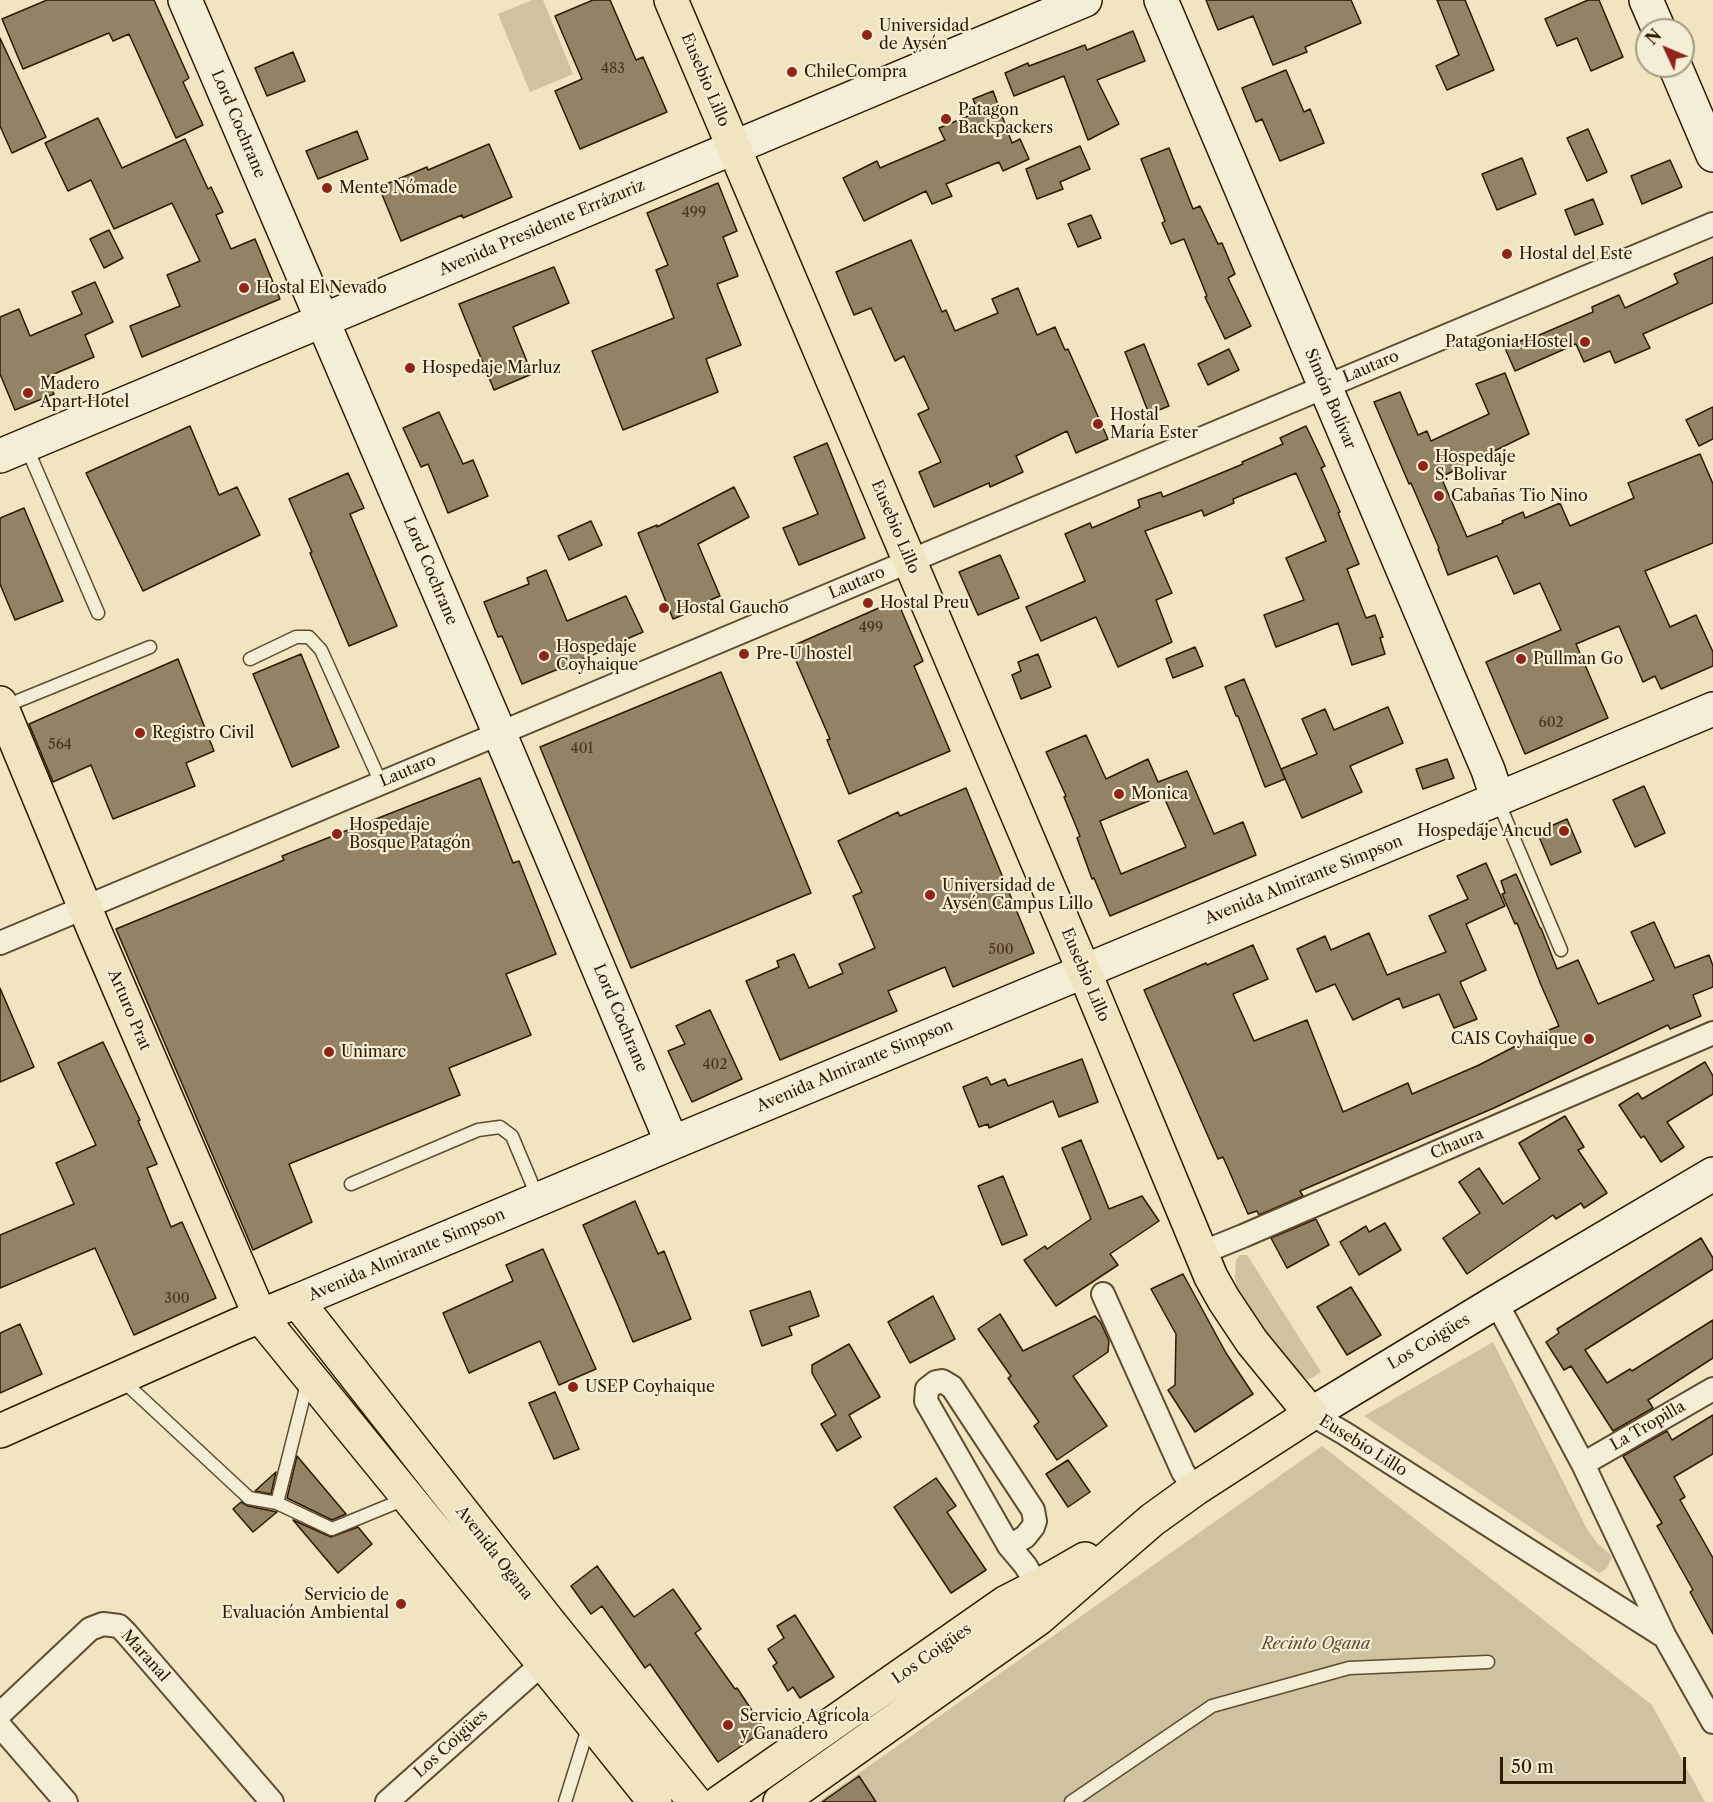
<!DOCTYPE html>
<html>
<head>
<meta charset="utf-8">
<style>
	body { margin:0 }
	#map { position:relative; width:1713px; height:1802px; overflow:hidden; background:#f0e5c0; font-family:"Libre Caslon Text",serif }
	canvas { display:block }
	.north { position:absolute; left:1635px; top:18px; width:60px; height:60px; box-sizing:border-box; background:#f5eed6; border:2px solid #a59981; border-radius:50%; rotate:314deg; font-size:16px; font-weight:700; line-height:24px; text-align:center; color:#2e1901 }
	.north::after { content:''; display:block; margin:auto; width:21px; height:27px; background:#8f2418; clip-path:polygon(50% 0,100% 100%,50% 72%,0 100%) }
	.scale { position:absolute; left:1500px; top:1757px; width:186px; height:27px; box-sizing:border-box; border:3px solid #2e1901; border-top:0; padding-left:8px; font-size:18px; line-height:21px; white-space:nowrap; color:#2e1901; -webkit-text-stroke:4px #f5eed6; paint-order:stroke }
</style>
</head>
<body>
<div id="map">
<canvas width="1713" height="1802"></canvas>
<div class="north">N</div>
<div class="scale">50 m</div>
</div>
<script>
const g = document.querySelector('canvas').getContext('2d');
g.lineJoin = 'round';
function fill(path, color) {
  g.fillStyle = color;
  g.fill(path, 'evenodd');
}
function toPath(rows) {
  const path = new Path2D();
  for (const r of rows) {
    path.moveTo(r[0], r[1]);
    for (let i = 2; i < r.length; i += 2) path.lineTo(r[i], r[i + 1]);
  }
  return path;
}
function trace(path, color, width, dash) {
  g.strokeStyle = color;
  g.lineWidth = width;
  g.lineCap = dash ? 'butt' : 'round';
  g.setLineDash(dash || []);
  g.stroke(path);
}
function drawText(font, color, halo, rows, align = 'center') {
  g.font = font + ' "Libre Caslon Text",serif';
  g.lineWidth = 4.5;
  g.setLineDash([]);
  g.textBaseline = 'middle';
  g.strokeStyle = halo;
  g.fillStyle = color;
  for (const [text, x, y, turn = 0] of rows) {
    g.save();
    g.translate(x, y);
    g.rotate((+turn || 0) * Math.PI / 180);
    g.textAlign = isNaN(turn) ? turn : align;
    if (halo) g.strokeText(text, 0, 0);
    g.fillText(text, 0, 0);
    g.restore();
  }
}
fill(toPath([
	[532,0,543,0,573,74,530,92,498,14],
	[1240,1255,1247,1255,1321,1372,1308,1380,1275,1350,1238,1290,1235,1279,1236,1260],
	[1493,1342,1588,1531,1598,1544,1609,1553,1612,1558,1606,1569,1599,1573,1364,1416],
	[1322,1446,1652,1705,1705,1802,818,1802]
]), '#cfc2a0');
const building = toPath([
	[47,0,154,0,189,78,183,82,203,125,176,138,129,34,113,41,109,33,23,69,2,19,47,0],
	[593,0,610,0,636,60,643,57,667,112,580,149,555,91,582,79,555,16,593,0],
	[1206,0,1351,0,1361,23,1305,47,1307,52,1273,65,1253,16,1218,30,1206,0],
	[1437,0,1465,0,1494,70,1447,90,1436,66,1459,55,1437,0],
	[1588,0,1599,0,1623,57,1591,71,1577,38,1557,46,1545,19,1588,0],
	[1133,31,1145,61,1097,80,1119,124,1088,140,1064,76,1014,96,1005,73,1028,63,1029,66,1085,45,1087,50,1133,31],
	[0,38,46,137,12,153,0,126,0,38],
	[293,52,305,81,267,96,255,68,293,52],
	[1286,70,1304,112,1310,109,1324,143,1280,161,1262,119,1256,122,1242,88,1286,70],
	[993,91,1012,143,1020,139,1029,159,1003,171,999,162,946,184,952,196,932,204,926,191,864,221,843,178,877,161,880,168,945,140,939,128,978,112,973,99,993,91],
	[98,118,122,168,185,139,208,189,211,187,223,212,216,215,231,249,255,239,280,299,142,357,130,326,180,306,167,275,200,261,172,203,114,229,91,180,68,191,45,143,98,118],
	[1588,129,1607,172,1587,181,1567,138,1588,129],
	[357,131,368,159,318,179,306,151,357,131],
	[489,144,512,197,463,218,462,215,401,241,379,187,427,167,428,170,489,144],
	[1080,146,1090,169,1060,182,1063,189,1037,199,1026,169,1080,146],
	[1169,148,1193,209,1200,206,1218,244,1222,243,1235,274,1228,278,1251,326,1225,339,1205,297,1207,296,1184,239,1171,244,1162,223,1165,221,1141,159,1169,148],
	[1522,158,1536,194,1497,210,1482,174,1522,158],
	[1670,160,1682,187,1642,204,1631,176,1670,160],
	[718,183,737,231,723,237,738,276,717,284,741,345,706,359,718,392,623,430,592,351,674,318,656,270,668,265,647,213,718,183],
	[1593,199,1603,224,1575,235,1565,210,1593,199],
	[1091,215,1101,238,1078,247,1068,224,1091,215],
	[109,230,123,258,104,268,90,239,109,230],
	[911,240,942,312,946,310,955,331,998,313,992,299,1018,288,1037,335,1055,327,1065,350,1068,349,1108,439,1076,453,1067,431,1016,456,1023,472,990,487,989,483,934,507,919,472,941,462,918,414,929,409,904,356,895,361,871,308,854,315,836,272,911,240],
	[1713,257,1713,303,1643,334,1650,348,1615,363,1610,351,1584,362,1576,344,1515,371,1505,348,1536,334,1537,336,1593,312,1592,307,1619,295,1625,308,1678,283,1674,274,1713,257],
	[554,267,569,303,513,327,532,374,494,390,459,304,554,267],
	[95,282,113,322,85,335,94,357,47,377,54,394,15,410,0,374,0,317,19,309,30,336,82,314,72,292,95,282],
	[1144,344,1169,406,1149,414,1125,352,1144,344],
	[1229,349,1239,370,1208,385,1198,364,1229,349],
	[1505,373,1529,434,1441,477,1467,537,1503,523,1502,521,1523,512,1525,518,1560,503,1570,526,1634,498,1628,483,1700,454,1713,484,1713,543,1645,571,1670,627,1696,615,1713,652,1713,666,1661,689,1655,676,1643,682,1619,626,1576,644,1608,718,1525,754,1486,662,1561,630,1540,583,1514,594,1497,556,1448,575,1438,549,1439,548,1411,483,1409,484,1374,402,1400,392,1418,435,1427,431,1431,441,1489,414,1476,384,1505,373],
	[1713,407,1713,439,1699,446,1686,420,1713,407],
	[439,412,463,464,473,460,488,496,448,513,428,464,421,467,403,428,439,412],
	[190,426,219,495,237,487,260,535,143,591,86,473,190,426],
	[1306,426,1325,466,1321,468,1340,512,1338,513,1359,564,1347,569,1366,618,1375,615,1383,637,1380,638,1385,654,1352,665,1338,623,1276,647,1264,615,1304,600,1286,558,1326,541,1296,473,1233,499,1234,503,1204,516,1202,510,1145,531,1172,593,1156,600,1172,642,1118,667,1096,617,1041,641,1026,607,1085,581,1065,534,1090,523,1092,528,1140,507,1138,500,1161,492,1163,497,1243,464,1242,462,1283,444,1280,438,1306,426],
	[827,443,865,538,799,565,783,528,818,514,794,457,827,443],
	[348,473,364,508,350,514,397,626,349,646,310,553,312,552,289,499,348,473],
	[734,487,749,517,698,544,720,596,691,608,692,611,673,619,638,533,657,525,657,527,734,487],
	[24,508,63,601,15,620,0,584,0,518,24,508],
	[591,521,602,545,569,560,558,536,591,521],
	[1000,555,1019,598,978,615,959,572,1000,555],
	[546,570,567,621,626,596,643,632,601,650,602,651,522,684,502,636,498,637,484,602,529,584,527,578,546,570],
	[897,600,923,661,914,666,950,751,849,794,827,740,830,739,790,647,897,600],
	[1195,647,1203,666,1173,678,1166,659,1195,647],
	[301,654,339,747,292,767,253,674,301,654],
	[1038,654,1051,687,1021,699,1012,675,1021,671,1018,662,1038,654],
	[178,659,214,751,186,763,195,786,113,819,91,765,53,782,29,724,178,659],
	[721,672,811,893,631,968,540,747,721,672],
	[1244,679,1285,779,1265,787,1238,716,1236,716,1225,687,1244,679],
	[1388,707,1403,743,1350,766,1362,792,1302,818,1281,769,1317,754,1302,719,1325,709,1334,730,1388,707],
	[1086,735,1106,779,1148,759,1158,782,1187,771,1214,834,1243,822,1256,855,1110,916,1094,878,1092,879,1077,838,1080,836,1064,797,1066,796,1046,752,1086,735],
	[1163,795,1186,847,1121,874,1100,821,1163,795],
	[1447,759,1454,778,1423,789,1416,769,1447,759],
	[480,778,513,863,519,861,556,954,506,974,531,1035,449,1068,460,1095,289,1164,312,1222,253,1250,116,929,284,860,282,856,480,778],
	[1644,786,1665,833,1635,847,1613,800,1644,786],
	[966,788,1034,953,953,987,945,967,888,991,897,1011,780,1060,746,981,779,967,777,961,794,954,809,988,843,973,839,964,875,948,853,896,862,892,838,841,898,812,900,816,966,788],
	[1567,819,1581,852,1551,865,1537,832,1567,819],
	[1486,863,1505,906,1466,924,1486,970,1460,982,1477,1019,1454,1028,1439,994,1403,1008,1399,998,1353,1020,1335,984,1316,992,1297,949,1325,936,1331,950,1369,933,1387,975,1446,952,1429,916,1468,899,1457,876,1486,863],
	[1516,874,1540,928,1541,928,1557,969,1578,960,1598,1004,1654,980,1631,932,1654,922,1675,968,1709,955,1713,966,1713,987,1693,995,1701,1016,1670,1029,1668,1025,1494,1108,1300,1191,1303,1196,1259,1215,1257,1211,1248,1214,1223,1157,1218,1159,1144,990,1206,963,1207,965,1253,945,1268,979,1233,994,1254,1041,1307,1020,1343,1112,1408,1083,1412,1094,1479,1065,1539,1034,1559,1026,1541,985,1517,923,1515,924,1502,894,1505,893,1501,881,1516,874],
	[0,988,34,1067,0,1082,0,988],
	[710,1010,742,1079,692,1102,668,1051,685,1044,676,1026,710,1010],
	[103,1042,140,1120,138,1121,157,1164,147,1168,171,1227,182,1222,216,1298,134,1335,95,1248,0,1288,0,1235,74,1204,56,1163,96,1145,58,1063,103,1042],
	[1082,1059,1098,1102,1059,1117,1053,1101,989,1128,988,1124,979,1127,963,1087,987,1077,991,1085,1005,1079,1008,1086,1082,1059],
	[1705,1062,1713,1076,1713,1094,1667,1122,1684,1147,1661,1162,1644,1136,1641,1138,1619,1105,1638,1093,1642,1099,1705,1062],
	[1565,1116,1584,1147,1578,1150,1607,1193,1584,1208,1581,1203,1556,1219,1553,1215,1467,1274,1443,1238,1480,1213,1459,1182,1479,1168,1503,1204,1540,1179,1519,1143,1565,1116],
	[1081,1140,1109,1209,1142,1196,1159,1221,1110,1254,1118,1265,1056,1306,1024,1260,1045,1246,1047,1249,1091,1219,1062,1148,1081,1140],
	[1003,1176,1027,1235,1002,1245,978,1186,1003,1176],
	[635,1201,658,1254,664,1251,691,1319,633,1342,617,1303,583,1225,635,1201],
	[1316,1219,1329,1245,1287,1268,1271,1238,1316,1219],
	[1385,1223,1401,1250,1359,1275,1340,1242,1366,1226,1369,1232,1385,1223],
	[1701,1238,1713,1258,1713,1269,1585,1350,1607,1383,1630,1369,1632,1371,1713,1320,1713,1358,1648,1400,1653,1408,1613,1431,1571,1366,1564,1370,1546,1342,1559,1333,1557,1329,1701,1238],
	[543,1249,596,1369,559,1385,540,1341,469,1373,443,1313,513,1281,506,1265,543,1249],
	[1183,1274,1226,1353,1253,1394,1195,1432,1168,1390,1175,1385,1176,1334,1151,1289,1183,1274],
	[1351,1287,1381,1335,1347,1355,1317,1307,1351,1287],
	[810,1291,819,1316,789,1327,792,1335,762,1346,750,1311,810,1291],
	[933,1296,955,1339,910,1363,888,1322,933,1296],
	[1000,1314,1023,1351,1095,1316,1101,1323,1109,1341,1108,1352,1073,1376,1107,1426,1057,1460,1034,1426,1039,1422,1008,1378,1011,1376,978,1329,1000,1314],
	[20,1324,42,1374,0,1393,0,1333,20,1324],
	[849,1344,880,1397,849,1415,861,1437,837,1451,821,1424,836,1415,812,1373,812,1365,849,1344],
	[555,1392,579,1449,554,1459,529,1403,555,1392],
	[1713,1415,1713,1454,1674,1477,1685,1497,1680,1500,1713,1558,1713,1634,1690,1592,1693,1590,1657,1526,1662,1523,1623,1456,1667,1431,1672,1440,1713,1415],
	[297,1456,346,1514,332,1520,287,1498,297,1456],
	[1068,1460,1090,1492,1068,1507,1046,1474,1068,1460],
	[276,1472,271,1494,255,1491,276,1472],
	[936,1478,956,1506,947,1512,986,1570,951,1593,894,1507,936,1478],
	[241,1502,248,1506,277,1512,253,1532,233,1509,241,1502],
	[293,1520,331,1537,358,1527,372,1544,338,1573,293,1520],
	[597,1566,634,1617,673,1589,701,1629,695,1633,735,1689,737,1688,765,1730,718,1762,650,1664,645,1668,602,1606,591,1614,571,1586,597,1566],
	[795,1615,834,1677,800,1698,793,1687,788,1691,773,1666,777,1663,768,1649,784,1638,777,1626,795,1615],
	[859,1776,876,1802,822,1802,859,1776]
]);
fill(building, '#938364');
trace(building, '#2e1901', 1.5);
const lane = toPath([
	[26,446,98,613],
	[250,659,296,637,309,637,321,650,381,783],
	[3,707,150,647],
	[1498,801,1561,950],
	[351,1184,478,1130,500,1127,512,1136,538,1198],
	[121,1379,249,1498,277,1503,308,1380],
	[277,1503,332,1529,405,1499],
	[565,1802,589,1725],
	[1071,1802,1212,1706,1349,1668,1488,1662]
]);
const street = toPath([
	[0,943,1713,224],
	[1201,1253,1243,1236,1713,1033],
	[1103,1294,1183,1472,1195,1489],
	[1496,1302,1583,1464,1665,1637,1713,1722],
	[1311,1414,1344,1433,1665,1637],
	[1583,1464,1713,1389],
	[1009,1546,1025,1537,1033,1527,1035,1521,1033,1510,952,1387,942,1381,936,1382,927,1389,926,1401,1009,1546,1025,1565,1038,1586],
	[0,1714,90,1629,103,1624,119,1626,126,1633,272,1802],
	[0,1726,66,1802],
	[387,1802,543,1663]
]);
const secondary = toPath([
	[185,0,499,732,672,1143],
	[1161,0,1488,770,1498,800],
	[1646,0,1659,30],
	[1675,66,1713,155],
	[0,456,1085,0],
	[297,1301,672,1143,1713,709],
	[1311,1414,1496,1302,1713,1174]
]);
const primary = toPath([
	[671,0,1084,971,1211,1277,1224,1300,1252,1342,1311,1414,1195,1489,1152,1520,1039,1618,780,1802],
	[0,703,95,932,260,1316,590,1721,655,1802],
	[0,1431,236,1326,297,1301,548,1621,695,1802],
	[720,1802,1005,1603,1038,1586,1085,1559]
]);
trace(lane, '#5e4c31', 15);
trace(street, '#5e4c31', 26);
trace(secondary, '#2e1901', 36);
trace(primary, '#2e1901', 36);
trace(lane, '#f5eed6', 12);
trace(street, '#f5eed6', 22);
trace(secondary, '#f5eed6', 33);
trace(primary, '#f0e5c0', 33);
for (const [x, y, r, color] of [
	[867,35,6,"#8f2418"],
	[792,72,6,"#8f2418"],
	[946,119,6,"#8f2418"],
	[327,188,6,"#8f2418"],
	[1507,254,6,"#8f2418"],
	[244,288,6,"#8f2418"],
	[1585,342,6,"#8f2418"],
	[410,368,6,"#8f2418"],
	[28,393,6,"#8f2418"],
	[1098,424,6,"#8f2418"],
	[1423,466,6,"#8f2418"],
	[1439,496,6,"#8f2418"],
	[868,603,6,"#8f2418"],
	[664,608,6,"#8f2418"],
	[744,654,6,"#8f2418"],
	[544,656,6,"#8f2418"],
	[1521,659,6,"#8f2418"],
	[140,733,6,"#8f2418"],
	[1119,794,6,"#8f2418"],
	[1564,831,6,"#8f2418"],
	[337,834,6,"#8f2418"],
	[930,895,6,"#8f2418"],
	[1589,1039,6,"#8f2418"],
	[329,1052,6,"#8f2418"],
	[573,1387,6,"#8f2418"],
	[401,1604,6,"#8f2418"],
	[728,1725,6,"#8f2418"]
]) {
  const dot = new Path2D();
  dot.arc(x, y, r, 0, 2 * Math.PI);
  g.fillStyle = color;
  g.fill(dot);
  trace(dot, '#f5eed6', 2);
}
drawText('14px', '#47341a', null, [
	["483",613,69],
	["499",694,213],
	["499",871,628],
	["602",1551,723],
	["564",60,745],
	["401",582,749],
	["500",1001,950],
	["402",715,1065],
	["300",177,1299]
]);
drawText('16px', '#2e1901', '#f5eed6', [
	["Universidad",879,26],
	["de Aysén",879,44],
	["ChileCompra",804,72],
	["Patagon",958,110],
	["Backpackers",958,128],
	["Mente Nómade",339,188],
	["Hostal del Este",1519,254],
	["Hostal El Nevado",256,288],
	["Patagonia Hostel",1573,342,"right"],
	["Hospedaje Marluz",422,368],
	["Madero",40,384],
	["Apart Hotel",40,402],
	["Hostal",1110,415],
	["María Ester",1110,433],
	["Hospedaje",1435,457],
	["S. Bolivar",1435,475],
	["Cabañas Tio Nino",1451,496],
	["Hostal Preu",880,603],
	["Hostal Gaucho",676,608],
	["Hospedaje",556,647],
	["Coyhaique",556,665],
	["Pre-U hostel",756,654],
	["Pullman Go",1533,659],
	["Registro Civil",152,733],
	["Monica",1131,794],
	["Hospedaje",349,825],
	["Bosque Patagón",349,843],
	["Hospedaje Ancud",1552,831,"right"],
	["Universidad de",942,886],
	["Aysén Campus Lillo",942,904],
	["CAIS Coyhaique",1577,1039,"right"],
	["Unimarc",341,1052],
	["USEP Coyhaique",585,1387],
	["Servicio de",389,1595,"right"],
	["Evaluación Ambiental",389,1613,"right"],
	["Servicio Agrícola",740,1716],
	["y Ganadero",740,1734]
], 'left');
drawText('16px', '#2e1901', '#f5eed6', [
	["Eusebio Lillo",705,80,67],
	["Lord Cochrane",238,124,67],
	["Avenida Presidente Errázuriz",542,228,-23],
	["Lautaro",1371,367,-23],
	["Simón Bolívar",1330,399,67],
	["Eusebio Lillo",895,527,67],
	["Lord Cochrane",430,571,67],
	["Lautaro",857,583,-23],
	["Lautaro",408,771,-23],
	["Avenida Almirante Simpson",1304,880,-22],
	["Eusebio Lillo",1085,975,67],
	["Arturo Prat",129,1010,67],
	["Lord Cochrane",620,1018,67],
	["Avenida Almirante Simpson",855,1066,-23],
	["Chaura",1457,1144,-23],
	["Avenida Almirante Simpson",407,1255,-23],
	["Los Coigües",1429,1342,-31],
	["La Tropilla",1648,1426,-30],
	["Eusebio Lillo",1363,1446,32],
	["Avenida Ogana",494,1553,52],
	["Los Coigües",932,1654,-35],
	["Maranal",145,1656,48],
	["Los Coigües",451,1744,-42]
]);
drawText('italic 16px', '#5e4c31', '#f5eed6', [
	["Recinto Ogana",1316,1644]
]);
</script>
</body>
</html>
